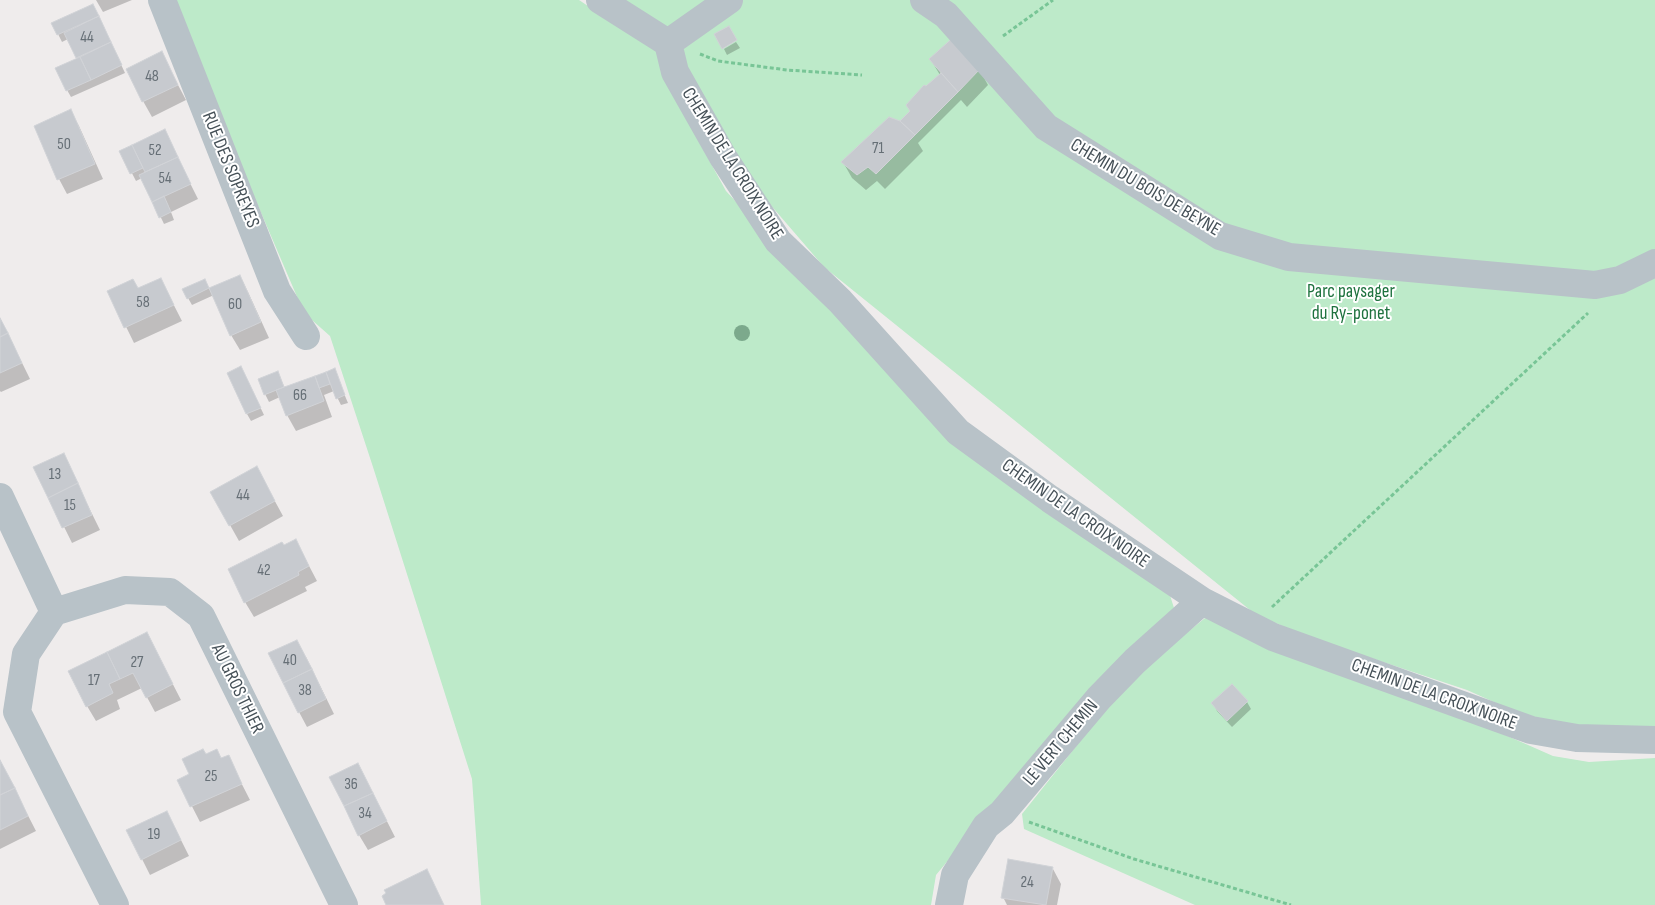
<!DOCTYPE html>
<html>
<head>
<meta charset="utf-8">
<style>
	body { margin:0 }
	canvas { display:block; background:#efecec }
</style>
</head>
<body>
<canvas width="1655" height="905"></canvas>
<script>
const g = document.querySelector('canvas').getContext('2d');
g.lineJoin = 'round';
function fill(path, color) {
  g.fillStyle = color;
  g.fill(path, 'evenodd');
}
function toPath(rows) {
  const path = new Path2D();
  for (const r of rows) {
    path.moveTo(r[0], r[1]);
    for (let i = 2; i < r.length; i += 2) path.lineTo(r[i], r[i + 1]);
  }
  return path;
}
function trace(path, color, width, dash) {
  g.strokeStyle = color;
  g.lineWidth = width;
  g.lineCap = dash ? 'butt' : 'round';
  g.setLineDash(dash || []);
  g.stroke(path);
}
function drawText(font, color, halo, rows, align = 'center') {
  g.font = font + ' "Sofia Sans Condensed",sans-serif';
  g.lineWidth = 4;
  g.setLineDash([]);
  g.textBaseline = 'middle';
  g.strokeStyle = halo;
  g.fillStyle = color;
  for (const [text, x, y, turn = 0] of rows) {
    g.save();
    g.translate(x, y);
    g.rotate((+turn || 0) * Math.PI / 180);
    g.textAlign = isNaN(turn) ? turn : align;
    if (halo) g.strokeText(text, 0, 0);
    g.fillText(text, 0, 0);
    g.restore();
  }
}
fill(toPath([
	[170,0,579,0,612,22,594,0,1655,0,1655,736,1543,724,1467,690,1308,637,1255,614,824,267,669,87,726,191,952,435,1168,589,1174,608,1073,709,936,875,931,905,481,905,472,779,373,467,330,336,304,313],
	[1205,618,1326,667,1444,708,1553,756,1589,762,1655,758,1655,905,1195,905,1024,829,1022,814,1129,680]
]), '#bdeac9');
fill(toPath([
	[96,0,132,0,103,12],
	[97,13,125,73,71,97,67,90,77,59,68,39,62,42,53,24],
	[736,42,740,48,727,55,724,49],
	[161,53,186,100,152,117,143,101],
	[931,60,979,69,988,85,967,107,961,100,918,143,923,151,885,189,877,181,866,190,852,178,843,162,901,123,911,112,926,87,940,75],
	[71,111,79,126,103,179,67,194,59,179],
	[164,131,198,199,171,212,174,220,164,224,142,178,136,181,121,152],
	[240,276,248,292,269,338,240,350,231,335,214,295,192,305,188,298,204,280,210,290],
	[161,280,182,321,134,343,109,292,138,290],
	[0,318,30,379,1,392,0,391],
	[334,370,348,403,341,405,334,391,324,395,332,417,296,431,287,415,280,397,269,402,265,394,281,380,285,388],
	[245,375,264,415,251,421,247,414],
	[63,455,100,530,72,543,35,468],
	[265,483,283,516,239,541,212,493],
	[296,541,317,581,305,587,307,591,254,617,245,602,284,547],
	[147,634,181,700,155,712,142,688,117,700,120,709,96,721,87,706],
	[306,657,334,714,307,727,299,712],
	[1247,702,1251,709,1232,727,1217,711,1213,703],
	[205,756,221,759,228,757,250,800,200,822,179,781,191,775],
	[0,761,36,831,0,849],
	[366,780,395,837,368,850,359,835],
	[175,828,189,856,150,875,128,831],
	[1053,869,1061,884,1057,905,1007,905,1003,897]
]), '#0003');
const building = toPath([
	[93,4,99,16,57,35,51,23,93,4],
	[99,16,111,42,76,58,64,33,99,16],
	[729,26,737,40,722,49,714,34,729,26],
	[956,35,980,69,958,92,929,59,956,35],
	[111,42,122,65,91,80,80,57,111,42],
	[162,51,178,85,142,102,126,69,162,51],
	[80,57,91,80,66,91,55,68,80,57],
	[941,73,958,92,915,135,900,121,910,111,906,105,924,85,926,86,941,73],
	[71,109,95,164,57,180,34,126,71,109],
	[889,117,900,121,915,135,876,174,868,167,857,175,841,162,889,117],
	[165,129,178,157,145,172,132,145,165,129],
	[132,145,143,168,130,174,119,151,132,145],
	[178,157,191,184,152,202,139,175,178,157],
	[164,196,171,212,159,218,152,202,164,196],
	[240,275,261,322,230,336,209,288,240,275],
	[161,278,174,305,124,328,107,291,133,279,138,288,161,278],
	[205,279,209,288,187,299,182,289,205,279],
	[0,318,8,333,0,337,0,318],
	[8,333,22,363,0,373,0,337,8,333],
	[241,366,261,408,246,414,227,373,241,366],
	[335,368,345,395,336,399,326,372,335,368],
	[278,371,284,387,264,395,258,379,278,371],
	[326,372,330,384,319,388,315,376,326,372],
	[315,376,324,401,286,416,276,390,315,376],
	[64,453,78,483,48,498,33,467,64,453],
	[257,466,275,501,229,526,210,492,257,466],
	[78,483,92,515,62,528,48,498,78,483],
	[296,539,309,566,298,572,299,575,244,603,228,569,282,542,284,545,296,539],
	[147,632,173,684,146,698,133,673,120,679,107,652,147,632],
	[297,640,312,669,283,683,268,653,297,640],
	[107,652,120,679,109,684,113,693,86,707,68,671,107,652],
	[312,669,326,699,298,713,283,683,312,669],
	[1232,684,1248,701,1227,721,1211,703,1232,684],
	[203,749,206,754,217,749,221,758,229,755,242,784,190,807,177,780,189,774,182,759,203,749],
	[0,760,15,788,0,795,0,760],
	[358,763,373,793,344,806,329,777,358,763],
	[15,788,28,816,0,830,0,795,15,788],
	[373,793,387,821,358,836,344,806,373,793],
	[167,811,181,840,141,860,126,830,167,811],
	[1008,859,1053,867,1046,905,1001,898,1008,859],
	[427,869,444,905,386,905,382,896,386,893,384,890,427,869]
]);
fill(building, '#c7cacf');
trace(building, '#d1d3d7', 1);
trace(toPath([
	[1003,36,1053,0],
	[700,54,718,61,787,70,862,75],
	[1272,607,1588,313],
	[1029,822,1134,859,1291,905]
]), '#78c596', 3, [4, 2.5]);
trace(toPath([
	[162,0,277,291,306,336],
	[600,0,668,43],
	[924,0,946,15,1046,127,1220,236,1289,257,1595,285,1620,280,1655,263],
	[668,43,675,72,723,157,778,241,840,301,958,432,1050,499,1202,601,1273,637,1531,730,1577,738,1655,740],
	[668,43,729,0],
	[0,497,54,612],
	[115,905,17,712,26,654,54,612,125,590,170,592,201,616,344,905],
	[949,905,955,875,986,826,1002,813,1099,698,1135,661,1202,601]
]), '#b8c2c8', 28);
g.fillStyle = '#7ca98c';
for (const [x, y] of [
	[742,333]
]) {
  g.beginPath();
  g.arc(x, y, 8, 0, 2 * Math.PI);
  g.fill();
}
drawText('16px', '#666f76', null, [
	["44",87,38],
	["48",152,77],
	["50",64,145],
	["71",878,149],
	["52",155,151],
	["54",165,179],
	["58",143,303],
	["60",235,305],
	["66",300,396],
	["13",55,475],
	["44",243,496],
	["15",70,506],
	["42",264,571],
	["40",290,661],
	["27",137,663],
	["17",94,681],
	["38",305,691],
	["25",211,777],
	["36",351,785],
	["34",365,814],
	["19",154,835],
	["24",1027,883]
]);
drawText('19px', '#465158', '#fff', [
	["CHEMIN DE LA CROIX NOIRE",732,164,58],
	["RUE DES SOPREYES",230,170,68],
	["CHEMIN DU BOIS DE BEYNE",1145,188,31],
	["CHEMIN DE LA CROIX NOIRE",1075,514,35],
	["AU GROS THIER",237,689,64],
	["CHEMIN DE LA CROIX NOIRE",1434,695,20],
	["LE VERT CHEMIN",1061,743,-50]
]);
drawText('19px', '#1e723e', '#fff', [
	["Parc paysager",1351,292],
	["du Ry-ponet",1351,314]
]);
</script>
</body>
</html>
